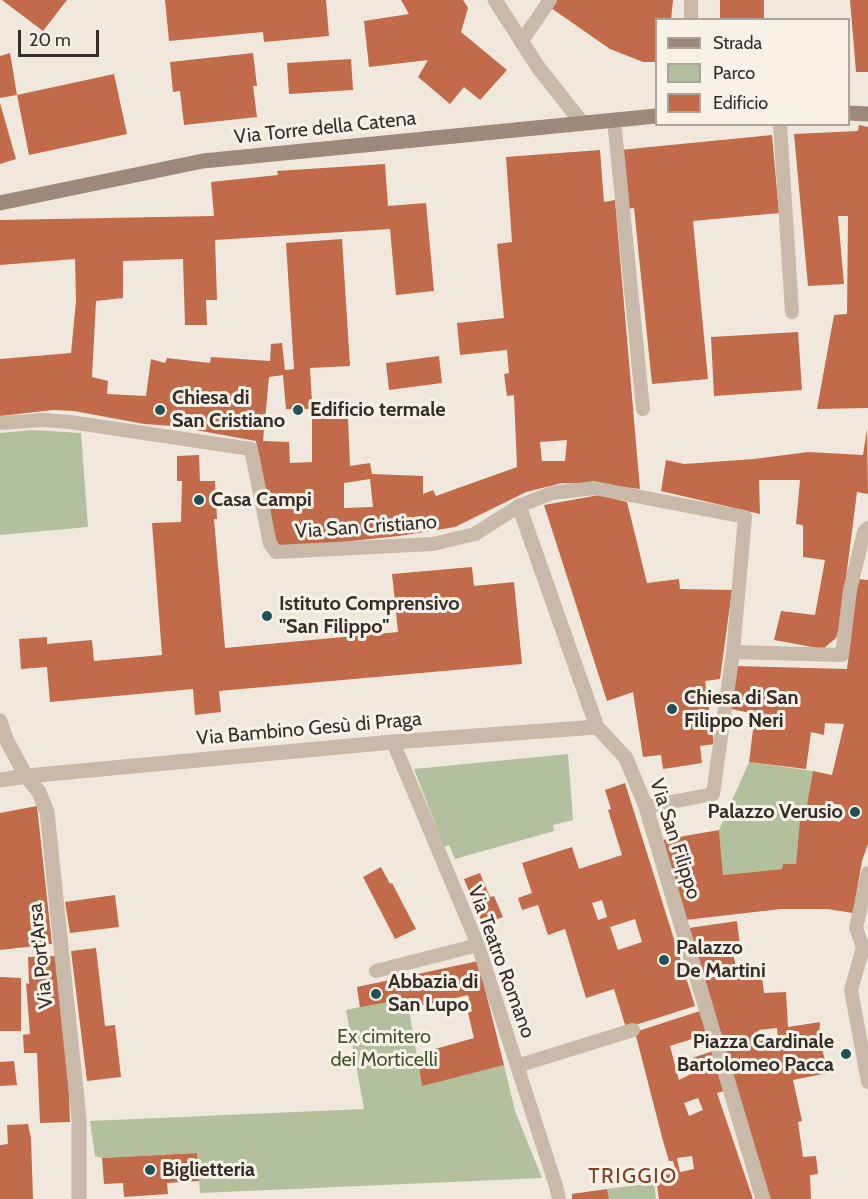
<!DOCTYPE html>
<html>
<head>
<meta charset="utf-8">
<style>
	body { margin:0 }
	#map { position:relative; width:868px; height:1199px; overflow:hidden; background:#f1e8dd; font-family:Cabin,sans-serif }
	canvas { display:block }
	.legend { position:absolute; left:655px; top:18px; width:195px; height:108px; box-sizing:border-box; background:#f9f2e9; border:2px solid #aba39c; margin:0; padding:8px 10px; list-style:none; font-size:18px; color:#362d29 }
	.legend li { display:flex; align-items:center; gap:12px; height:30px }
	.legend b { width:30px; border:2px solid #aba39c }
	.scale { position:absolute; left:18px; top:30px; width:81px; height:27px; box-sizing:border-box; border:3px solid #362d29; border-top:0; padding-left:8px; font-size:18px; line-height:21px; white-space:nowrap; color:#362d29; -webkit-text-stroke:4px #f9f2e9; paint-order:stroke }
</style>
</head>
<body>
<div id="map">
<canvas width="868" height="1199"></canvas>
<ul class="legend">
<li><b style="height:8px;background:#9d887a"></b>Strada</li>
<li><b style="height:16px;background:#b3c09d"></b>Parco</li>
<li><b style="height:16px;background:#c16b4b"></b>Edificio</li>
</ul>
<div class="scale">20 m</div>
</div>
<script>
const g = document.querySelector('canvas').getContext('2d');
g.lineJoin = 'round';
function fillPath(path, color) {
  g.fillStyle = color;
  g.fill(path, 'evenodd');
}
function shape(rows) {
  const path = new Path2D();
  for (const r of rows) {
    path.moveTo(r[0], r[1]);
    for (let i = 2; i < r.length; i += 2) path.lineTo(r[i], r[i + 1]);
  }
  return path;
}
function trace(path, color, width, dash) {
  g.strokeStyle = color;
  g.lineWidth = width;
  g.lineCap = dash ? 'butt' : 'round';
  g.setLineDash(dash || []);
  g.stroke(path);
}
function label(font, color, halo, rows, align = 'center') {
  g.font = font + ' Cabin,sans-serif';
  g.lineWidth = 6;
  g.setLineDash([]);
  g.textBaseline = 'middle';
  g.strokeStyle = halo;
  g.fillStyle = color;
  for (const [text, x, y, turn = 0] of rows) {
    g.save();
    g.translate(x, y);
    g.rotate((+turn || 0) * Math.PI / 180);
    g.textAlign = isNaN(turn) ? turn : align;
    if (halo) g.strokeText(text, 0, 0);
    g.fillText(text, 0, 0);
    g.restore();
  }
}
fillPath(shape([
	[32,430,81,433,88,527,0,535,0,433],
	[568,754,573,820,553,825,554,831,455,859,449,845,444,847,414,769],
	[749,762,813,771,804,821,800,820,796,864,783,864,782,869,723,875,719,830],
	[392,981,396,1001,407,999,422,1085,504,1065,515,1111,542,1178,200,1193,197,1153,102,1158,95,1156,90,1121,364,1109,346,1010,360,1007,357,987],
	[654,1183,656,1199,609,1199,607,1189]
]), '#b3c09d');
fillPath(shape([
	[2,0,67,0,43,31],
	[165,0,326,0,329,36,264,42,263,32,169,41],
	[401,0,463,0,468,8,461,32,507,70,480,100,464,87,450,104,418,77,428,60,369,67,364,21,409,14],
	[557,0,673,0,671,20,656,20,656,62,643,62,610,49,551,8],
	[720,0,764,0,764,20,720,20],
	[850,0,868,0,868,72,856,72],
	[10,53,17,95,0,98,0,56],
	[253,53,257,86,253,86,257,117,184,125,180,91,173,92,170,62],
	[351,59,353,90,289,94,287,63],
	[114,74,127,134,29,155,17,95],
	[0,103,16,159,0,164],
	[859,125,868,127,868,408,817,409,834,315,847,314,848,216,838,216,844,284,808,286,794,134,858,131],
	[772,135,779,213,693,221,708,379,652,384,634,208,626,209,620,150],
	[600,150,604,202,615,200,640,489,596,484,562,483,526,492,455,527,399,536,314,545,277,545,256,441,174,426,144,424,74,411,53,410,0,416,0,359,71,353,76,301,75,259,0,265,0,220,214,216,211,182,278,175,277,171,385,164,388,206,426,203,434,291,396,295,390,229,215,240,217,300,206,300,207,325,185,325,183,259,123,261,123,298,96,301,92,377,108,381,107,394,146,396,151,359,165,363,167,358,210,363,211,357,270,361,271,344,282,343,285,370,294,369,286,243,342,239,350,366,310,368,312,403,341,403,341,418,348,417,350,466,370,463,372,474,423,476,423,494,433,490,436,496,517,467,514,395,507,396,504,374,509,373,507,350,460,355,457,323,504,318,497,244,512,242,506,157],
	[283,375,286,409,312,409,312,462,290,463,289,442,263,441,269,377],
	[567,440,565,461,542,461,540,442],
	[370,479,373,507,344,508,344,483],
	[798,332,802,390,714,396,711,337],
	[439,356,442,383,389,390,386,363],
	[867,429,868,494,857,492,840,625,836,638,823,649,774,640,781,611,815,615,825,560,803,557,803,525,796,524,800,480,759,480,760,514,661,491,666,460,684,464,754,459,808,452,863,455],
	[199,455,200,481,215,481,217,519,214,519,225,648,398,632,392,574,472,567,474,586,514,582,522,664,219,691,221,712,195,715,193,689,50,702,47,667,21,669,19,639,47,637,47,644,92,640,94,661,162,655,152,523,181,522,182,481,177,481,177,456],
	[599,495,627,502,647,583,679,579,680,589,732,590,720,679,705,681,714,744,700,746,702,763,663,769,661,755,643,757,633,692,607,701,544,505],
	[858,579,868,580,868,844,862,861,853,913,827,909,781,909,685,920,662,840,719,830,723,875,782,869,783,864,796,864,800,819,804,821,813,771,832,775,844,724,825,723,824,735,811,732,806,769,749,762,755,714,731,709,735,666,847,669],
	[828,803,842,805,840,822,825,819],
	[625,783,695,1006,626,1028,614,989,586,998,565,929,548,935,538,905,522,910,518,898,532,893,522,863,572,847,579,869,622,855,608,810,611,809,605,790],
	[602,900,607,917,598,920,592,903],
	[635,919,642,942,618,950,610,927],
	[37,806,52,944,0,950,0,813],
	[381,867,390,884,392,883,416,929,395,939,363,877],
	[480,873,490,897,494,896,503,917,483,925,464,879],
	[115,895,119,927,70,933,65,902],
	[737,921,741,953,733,954,739,979,762,976,764,993,786,992,788,1027,820,1022,819,1036,828,1073,793,1080,802,1121,798,1122,803,1157,816,1156,818,1174,810,1175,811,1199,769,1199,689,928],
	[777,1028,778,1039,760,1041,759,1030],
	[96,948,105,1026,115,1025,121,1077,87,1081,71,951],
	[57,956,67,1042,70,1122,40,1123,37,1053,24,1053,23,1035,30,1034,26,983,29,984,28,957],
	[478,961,504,1065,422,1086,417,1054,474,1038,468,1013,472,1011,468,995,409,1009,407,999,360,1007,357,987],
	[0,977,21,978,21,1031,0,1031],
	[700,1011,708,1034,670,1046,679,1080,693,1073,689,1059,713,1051,724,1091,717,1093,753,1199,659,1199,656,1178,676,1172,673,1161,669,1161,663,1141,635,1032],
	[698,1098,703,1110,689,1116,684,1103],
	[692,1156,694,1169,680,1172,677,1158],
	[14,1061,17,1085,0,1086,0,1062],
	[28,1124,31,1138,33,1199,0,1199,0,1145,8,1144,7,1125],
	[197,1153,199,1181,167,1183,168,1194,124,1197,123,1183,104,1184,102,1158],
	[607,1189,609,1199,572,1199,572,1194]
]), '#c16b4b');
trace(shape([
	[691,20,691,0],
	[521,42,550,0],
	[614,120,643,409],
	[780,124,792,312],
	[0,423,43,420,70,422,251,449,270,544,276,552,433,544,475,534,519,506,552,493,594,488,745,517,733,652,713,794,646,807],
	[733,652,842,655,850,590,864,532,868,528],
	[393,742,478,945,556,1186,559,1199],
	[863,948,851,990,868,1082],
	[863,948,856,928,868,873],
	[376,971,478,945],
	[517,1066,633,1030]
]), '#c9b9a9', 14);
trace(shape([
	[495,0,538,67,582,123],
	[519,506,597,727,626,758,646,807,763,1199],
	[0,721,6,739,26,776,39,792,47,812,79,1119,79,1199],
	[0,780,26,776,393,742,597,727]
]), '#c9b9a9', 15);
trace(shape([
	[848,113,868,114],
	[0,203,203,161,656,116]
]), '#9d887a', 15);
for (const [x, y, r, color] of [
	[160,410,6,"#205156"],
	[298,410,6,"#205156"],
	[199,500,6,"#205156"],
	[267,616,6,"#205156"],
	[672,709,6,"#205156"],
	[855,812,6,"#205156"],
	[664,960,6,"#205156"],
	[376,994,6,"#205156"],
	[846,1054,6,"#205156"],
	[150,1170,6,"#205156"]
]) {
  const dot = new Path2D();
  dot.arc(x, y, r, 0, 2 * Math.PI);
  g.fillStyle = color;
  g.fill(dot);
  trace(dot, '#f9f2e9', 2);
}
label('20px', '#362d29', '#f9f2e9', [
	["Via Torre della Catena",325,128,-6],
	["Via San Cristiano",366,527,-4],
	["Via Bambino Gesù di Praga",309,729,-5],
	["Via San Filippo",675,839,72],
	["Via Port'Arsa",41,956,-96],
	["Via Teatro Romano",501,962,70]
]);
label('bold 20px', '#362d29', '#f9f2e9', [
	["Chiesa di",172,398],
	["San Cristiano",172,421],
	["Edificio termale",310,410],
	["Casa Campi",211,500],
	["Istituto Comprensivo",279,604],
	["\"San Filippo\"",279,627],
	["Chiesa di San",684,698],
	["Filippo Neri",684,721],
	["Palazzo Verusio",843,812,"right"],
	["Palazzo",676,948],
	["De Martini",676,971],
	["Abbazia di",388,982],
	["San Lupo",388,1005],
	["Piazza Cardinale",834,1042,"right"],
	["Bartolomeo Pacca",834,1065,"right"],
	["Biglietteria",162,1170]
], 'left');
label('20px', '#44542d', '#f9f2e9', [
	["Ex cimitero",384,1037],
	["dei Morticelli",384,1060]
]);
g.letterSpacing = '1.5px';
label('21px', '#823e25', '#f9f2e9', [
	["TRIGGIO",633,1177]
]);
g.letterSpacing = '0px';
</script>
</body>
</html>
